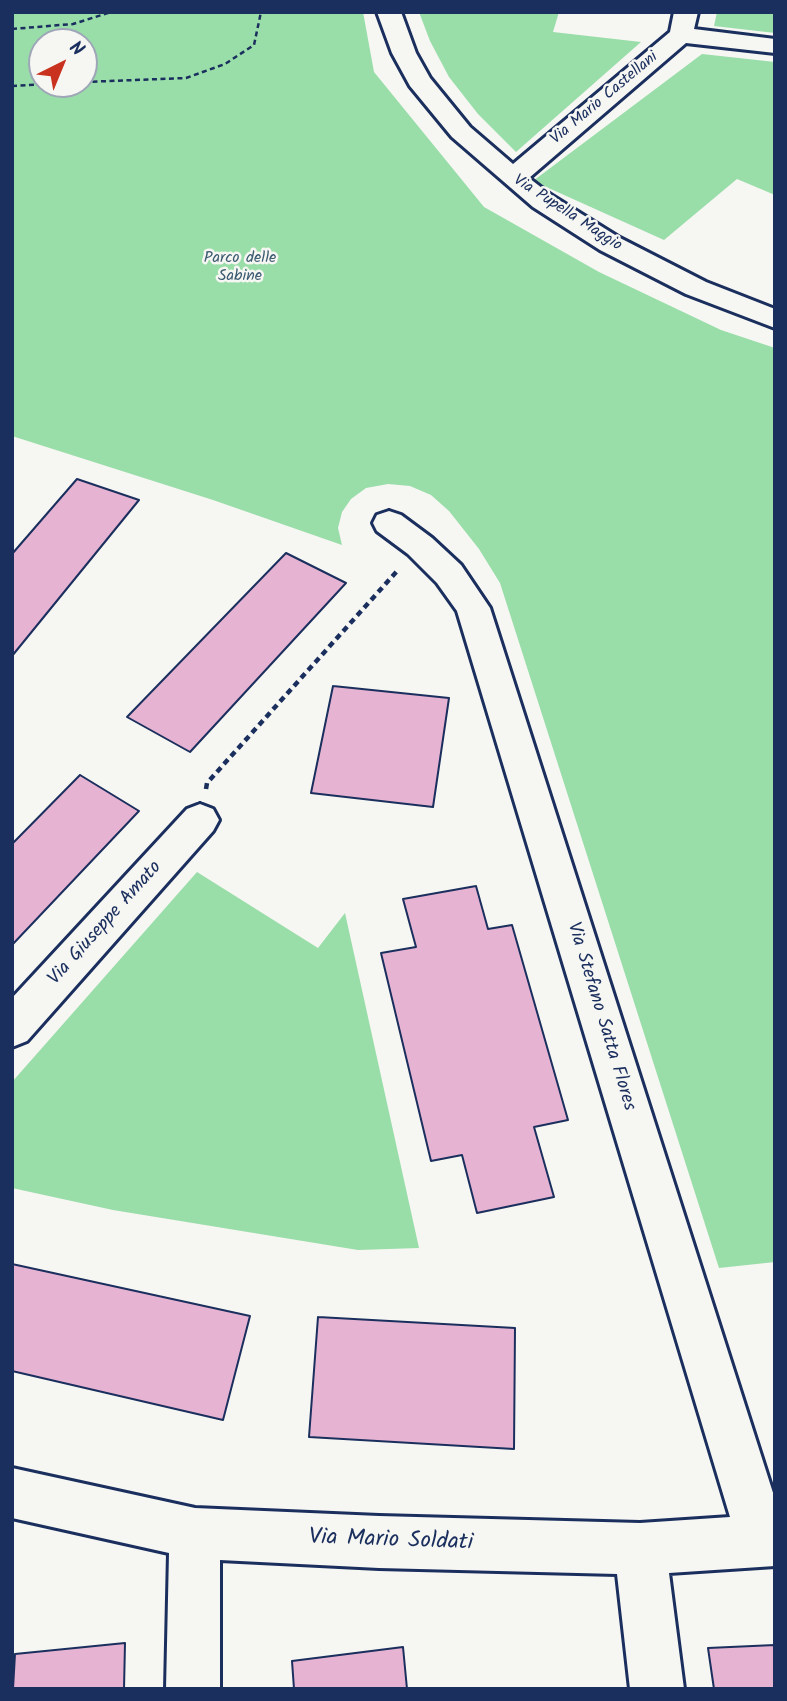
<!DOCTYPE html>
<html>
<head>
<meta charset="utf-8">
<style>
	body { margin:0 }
	#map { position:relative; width:787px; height:1701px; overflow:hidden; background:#f6f6f2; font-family:Kalam,sans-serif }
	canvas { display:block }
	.frame { position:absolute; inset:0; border:14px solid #1b2f5e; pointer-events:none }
	.north { position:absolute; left:28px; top:28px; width:70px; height:70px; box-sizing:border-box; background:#f6f6f2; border:2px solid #9ea6b7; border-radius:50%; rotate:43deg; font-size:19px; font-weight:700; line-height:28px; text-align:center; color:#1b2f5e }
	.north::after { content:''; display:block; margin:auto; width:24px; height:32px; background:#c8321e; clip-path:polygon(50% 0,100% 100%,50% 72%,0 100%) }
</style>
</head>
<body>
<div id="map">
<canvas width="787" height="1701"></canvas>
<div class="frame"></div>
<div class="north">N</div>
</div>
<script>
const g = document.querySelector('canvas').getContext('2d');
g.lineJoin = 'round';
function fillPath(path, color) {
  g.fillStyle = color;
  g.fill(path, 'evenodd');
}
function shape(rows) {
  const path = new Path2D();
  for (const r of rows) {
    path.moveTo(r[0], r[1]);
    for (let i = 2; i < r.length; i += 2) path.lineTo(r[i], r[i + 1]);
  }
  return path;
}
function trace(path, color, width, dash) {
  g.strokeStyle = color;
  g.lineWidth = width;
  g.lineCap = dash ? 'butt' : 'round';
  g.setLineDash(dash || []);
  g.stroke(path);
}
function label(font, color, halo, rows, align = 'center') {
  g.font = font + ' Kalam,sans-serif';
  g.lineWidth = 5;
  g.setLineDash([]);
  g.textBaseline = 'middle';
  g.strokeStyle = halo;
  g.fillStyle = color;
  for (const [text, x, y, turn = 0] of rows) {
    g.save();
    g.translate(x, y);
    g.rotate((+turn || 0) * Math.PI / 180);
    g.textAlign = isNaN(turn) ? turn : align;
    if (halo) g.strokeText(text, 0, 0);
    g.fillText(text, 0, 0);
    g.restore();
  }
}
fillPath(shape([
	[12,12,363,12,374,72,484,207,599,272,721,330,775,348,775,1262,719,1268,500,583,479,549,449,511,431,495,410,486,388,484,366,488,351,499,342,512,338,528,342,545,213,500,12,436],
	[84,42,84,84,42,84,42,42],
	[419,12,559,12,553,32,641,42,516,152,478,114,449,77,430,41],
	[717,12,775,12,775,33,714,26],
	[702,54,775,62,775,195,737,179,664,240,533,181],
	[197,872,318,948,345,913,419,1248,358,1250,113,1210,12,1188,12,1082]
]), '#99dda9');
const building = shape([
	[77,479,139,500,12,656,12,554,77,479],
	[286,553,346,583,190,752,127,717,286,553],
	[333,686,449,698,433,807,311,793,333,686],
	[80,775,139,811,12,945,12,844,80,775],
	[476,886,488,929,512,925,568,1120,534,1127,554,1197,477,1213,462,1155,431,1161,381,953,416,947,403,899,476,886],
	[12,1264,250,1316,223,1420,12,1371,12,1264],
	[318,1317,515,1328,514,1449,309,1437,318,1317],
	[125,1643,124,1689,13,1689,15,1654,125,1643],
	[775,1645,775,1689,714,1689,708,1648,775,1645],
	[403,1647,407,1689,294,1689,292,1661,403,1647]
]);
fillPath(building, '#e6b4d2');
trace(building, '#1b2f5e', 2);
const minor = shape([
	[377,12,401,12,416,53,430,78,470,127,513,164,670,32,674,12,698,12,694,29,775,39,775,53,686,43,529,178,551,195,620,238,706,282,775,309,775,328,686,294,600,250,533,207,452,137,410,86,392,53,377,12],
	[389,511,401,515,432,538,461,565,490,608,775,1499,775,1566,669,1573,684,1689,630,1689,617,1574,379,1568,220,1560,220,1689,166,1689,169,1553,12,1518,12,1468,195,1508,379,1516,640,1523,730,1517,457,611,437,583,408,554,377,531,373,523,377,515,389,511],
	[200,804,213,809,219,820,213,831,27,1041,12,1047,12,998,187,809,200,804]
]);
trace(minor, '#1b2f5e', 6);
trace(shape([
	[12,29,73,24,111,12],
	[84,82,186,78,225,64,254,45,261,12],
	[12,86,44,84]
]), '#1b2f5e', 2.5, [5, 3.5]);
trace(shape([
	[206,789,207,783,398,570]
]), '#1b2f5e', 4.5, [6, 4.5]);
fillPath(minor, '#f6f6f2');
label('16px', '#1b2f5e', '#f6f6f2', [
	["Via Mario Castellani",605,99,-40],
	["Via Pupella Maggio",567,214,33]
]);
label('16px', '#3a5a71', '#f6f6f2', [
	["Parco delle",240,259],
	["Sabine",240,277]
]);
label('19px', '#1b2f5e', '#f6f6f2', [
	["Via Giuseppe Amato",106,924,-48],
	["Via Stefano Satta Flores",600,1017,73]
]);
label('23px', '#1b2f5e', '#f6f6f2', [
	["Via Mario Soldati",391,1542,2]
]);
</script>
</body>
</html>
